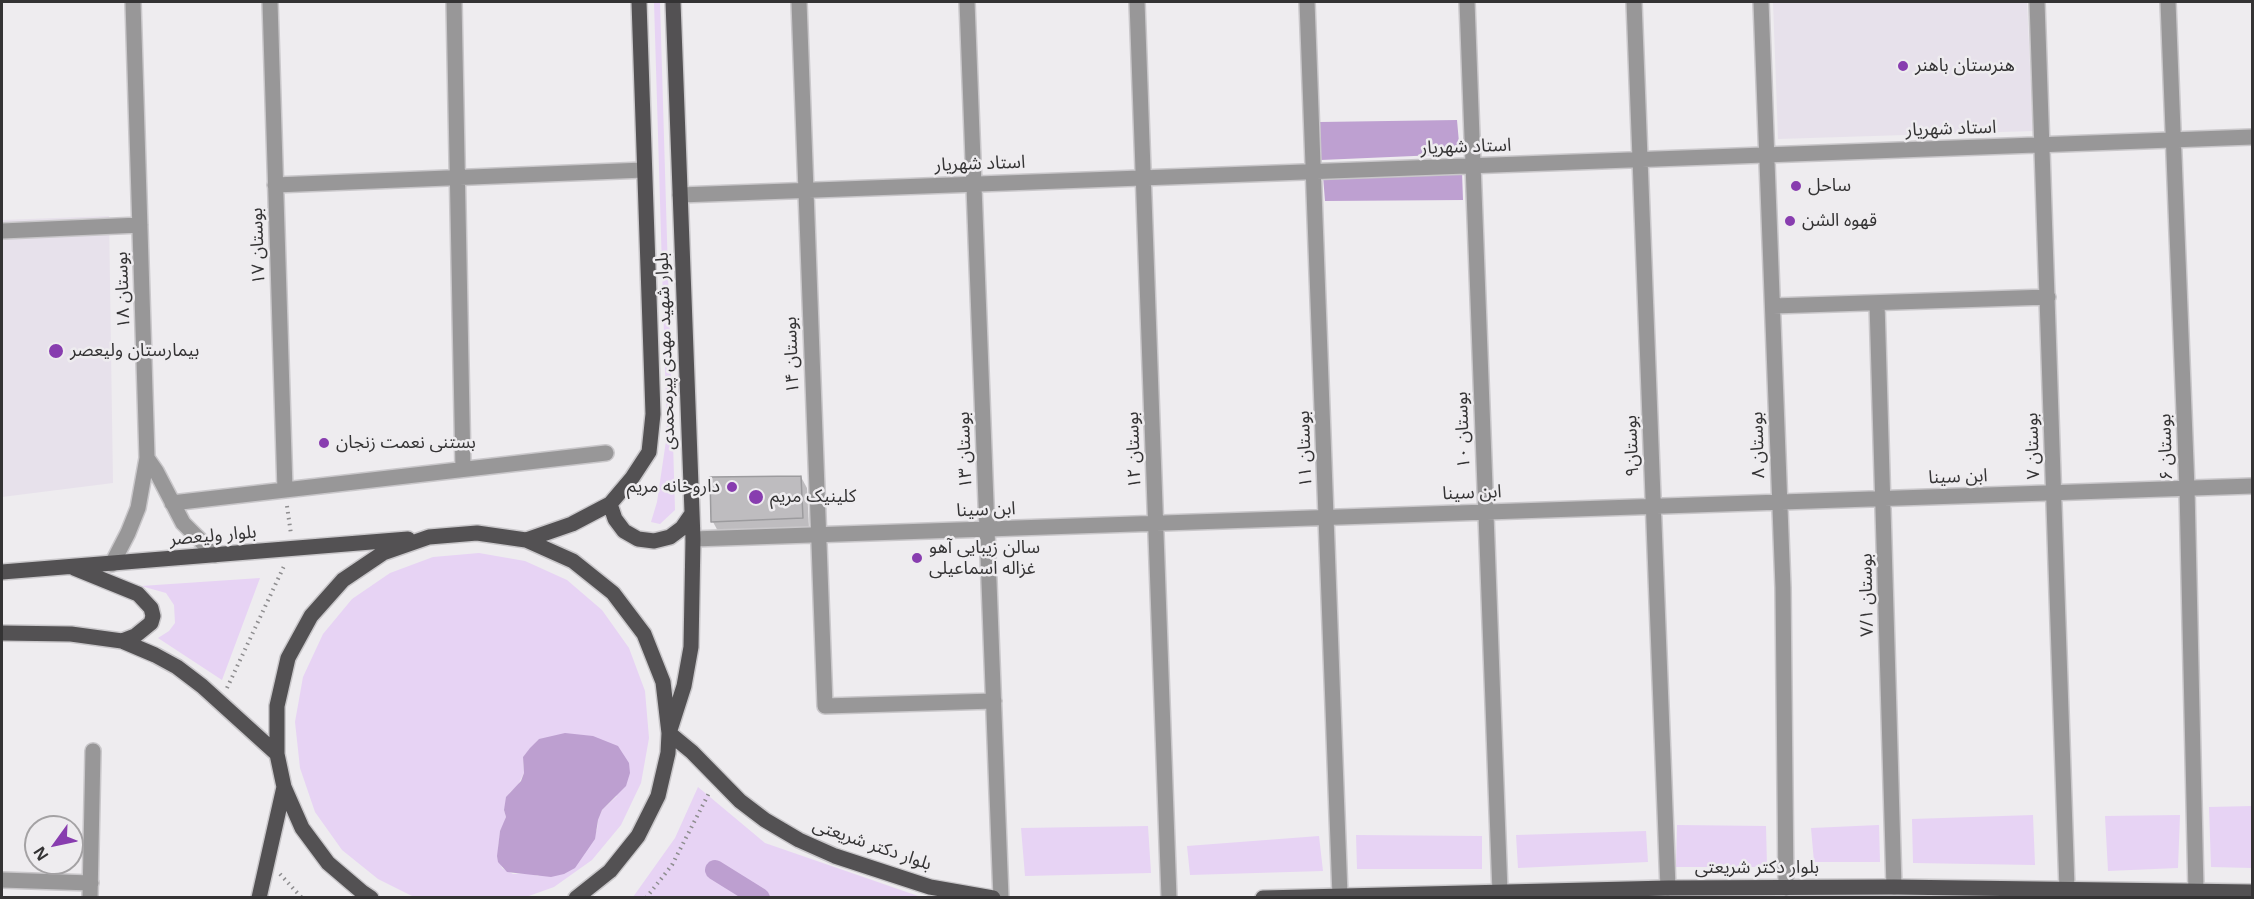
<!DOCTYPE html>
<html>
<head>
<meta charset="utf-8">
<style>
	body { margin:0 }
	#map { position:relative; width:2254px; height:899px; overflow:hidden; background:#eeecef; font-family:"Noto Sans",sans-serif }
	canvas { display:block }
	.frame { position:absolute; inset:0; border:3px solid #343334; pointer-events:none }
	.north { position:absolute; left:24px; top:815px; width:60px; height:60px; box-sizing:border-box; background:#eeecef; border:2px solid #a4a2a4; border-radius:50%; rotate:237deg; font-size:16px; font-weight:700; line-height:24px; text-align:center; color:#343334 }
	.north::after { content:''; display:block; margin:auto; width:21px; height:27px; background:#883daf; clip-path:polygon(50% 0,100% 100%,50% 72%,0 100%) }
</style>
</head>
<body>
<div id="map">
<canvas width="2254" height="899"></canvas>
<div class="frame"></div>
<div class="north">N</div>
</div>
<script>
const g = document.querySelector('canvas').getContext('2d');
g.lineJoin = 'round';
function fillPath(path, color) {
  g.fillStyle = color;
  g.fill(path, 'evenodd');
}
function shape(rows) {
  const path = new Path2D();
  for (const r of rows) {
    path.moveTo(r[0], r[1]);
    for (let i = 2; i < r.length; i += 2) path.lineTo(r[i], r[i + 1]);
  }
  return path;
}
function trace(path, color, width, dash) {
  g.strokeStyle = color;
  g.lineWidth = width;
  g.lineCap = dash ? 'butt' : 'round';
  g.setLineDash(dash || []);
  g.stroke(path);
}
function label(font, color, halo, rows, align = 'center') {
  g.font = font + ' "Noto Sans","Noto Sans Arabic",sans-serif';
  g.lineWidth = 5;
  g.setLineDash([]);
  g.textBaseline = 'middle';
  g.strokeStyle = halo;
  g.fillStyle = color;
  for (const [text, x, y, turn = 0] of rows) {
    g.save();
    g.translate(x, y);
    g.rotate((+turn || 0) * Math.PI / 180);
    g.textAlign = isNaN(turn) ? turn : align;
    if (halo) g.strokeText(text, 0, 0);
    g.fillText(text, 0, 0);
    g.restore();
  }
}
fillPath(shape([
	[1773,2,2027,2,2033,131,1778,139],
	[109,216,113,483,2,497,2,220]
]), '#e7e1eb');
fillPath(shape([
	[654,2,660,2,675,510,660,524,651,522,657,502,667,434],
	[479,553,525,561,567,580,602,610,629,648,645,691,649,738,641,783,621,825,592,860,554,887,526,897,416,898,378,879,342,850,315,812,300,768,295,722,303,677,323,634,352,599,390,573,433,557],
	[539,739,617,796,602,810,598,820,597,830,538,876,529,873,513,874,502,868,498,849,500,831,504,825,506,817,504,810,510,792,517,787,524,773,523,757],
	[260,578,222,680,158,638,169,631,175,623,174,605,166,593,141,586],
	[698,787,765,843,921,897,633,897,675,838],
	[2252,806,2252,868,2211,867,2209,807],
	[2033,815,2035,865,1913,863,1912,819],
	[2180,815,2178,868,2108,871,2105,816],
	[1677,825,1766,826,1767,867,1676,867],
	[1879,825,1880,862,1814,862,1811,828],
	[1148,826,1151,873,1025,876,1021,828],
	[1646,831,1648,862,1518,868,1516,835],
	[1356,835,1482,836,1482,869,1357,869],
	[1319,836,1323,871,1190,875,1187,846]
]), '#e7d3f4');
fillPath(shape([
	[1457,120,1460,154,1321,160,1320,122],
	[1462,172,1463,200,1325,201,1323,176]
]), '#bea0d1');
fillPath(shape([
	[565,733,593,736,618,746,629,763,630,773,626,786,602,810,598,820,595,839,575,868,564,874,551,877,507,872,498,862,497,856,500,831,506,817,504,810,506,797,521,781,524,773,523,757,530,748,539,739]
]), '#bd9fd0');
fillPath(shape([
	[801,477,807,488,809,528,719,533,713,522]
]), '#0003');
trace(shape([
	[715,870,760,898]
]), '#bd9fd0', 20);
const building = shape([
	[801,476,803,518,711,522,710,477,801,476]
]);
fillPath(building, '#bebcbf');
trace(building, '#9c9b9e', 1.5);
const minor = shape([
	[270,2,285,490],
	[454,2,463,469],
	[799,2,825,706,994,701],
	[967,2,1001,898],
	[1137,2,1169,898],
	[1307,2,1340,896],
	[1467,2,1500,892],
	[1634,2,1668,888],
	[1761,2,1783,588,1786,888],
	[2037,2,2067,889],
	[2168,2,2187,489,2196,891],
	[275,185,644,170],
	[680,195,2252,137],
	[2,231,140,225],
	[1877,303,1894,887],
	[1773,306,2048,297],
	[147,458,156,471,183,523,215,555],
	[172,503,606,453],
	[693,539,2252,486],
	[112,564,128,533,138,508,147,458,133,2],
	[2,880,91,883],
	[90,898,93,751]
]);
const major = shape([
	[673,2,693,539,691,647,684,686,669,733,692,752,740,801,765,820,799,840,835,856,930,887,993,898],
	[610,504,615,519,624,531,638,539,654,541,670,537,682,528,691,515],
	[526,540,572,524,610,504,632,478,649,452,653,414,639,2],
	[74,568,138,594,151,608,153,616,151,623,135,636,122,641],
	[2,572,408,539],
	[2,633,71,634,122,641,155,655,177,667,202,686,277,754],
	[259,898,284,787],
	[371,898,362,892,328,863,302,828,284,787,277,754,277,706,288,658,311,616,343,580,383,553,429,537,477,533,526,540,573,561,613,593,644,634,663,682,669,733,668,753,658,796,638,836,610,871,576,898],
	[1263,898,1668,888,1894,887,2252,892]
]);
trace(minor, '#c9c7ca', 18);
trace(major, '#c9c7ca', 18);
trace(shape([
	[287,506,291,534],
	[227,688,285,564],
	[280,874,302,898],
	[646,898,672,865,709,793]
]), '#8e8d8f', 4, [1.5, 4.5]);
trace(minor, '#989798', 15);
trace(major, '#535153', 15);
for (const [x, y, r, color] of [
	[1903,66,6,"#883daf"],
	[1796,186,6,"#883daf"],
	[1790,221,6,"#883daf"],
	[56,351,8,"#883daf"],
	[324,443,6,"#883daf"],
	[732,487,6,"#883daf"],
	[756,497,8,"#883daf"],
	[917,558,6,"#883daf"]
]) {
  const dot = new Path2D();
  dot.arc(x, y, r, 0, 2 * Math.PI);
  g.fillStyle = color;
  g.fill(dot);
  trace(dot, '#eeecef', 2);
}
label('18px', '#343334', '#eeecef', [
	["هنرستان باهنر",1915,66],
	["ساحل",1808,186],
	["قهوه الشن",1802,221],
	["بیمارستان ولیعصر",70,351],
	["بستنی نعمت زنجان",336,443],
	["داروخانه مریم",720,487,"right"],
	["کلینیک مریم",770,497],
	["سالن زیبایی آهو",929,548],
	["غزاله اسماعیلی",929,569]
], 'left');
label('18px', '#343334', '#eeecef', [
	["استاد شهریار",1951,129,-2],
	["استاد شهریار",1466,147,-2],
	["استاد شهریار",980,164,-2],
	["بوستان ۱۷",258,246,-92],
	["بوستان ۱۸",123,290,-92],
	["بلوار شهید مهدی پیرمحمدی",666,351,-92],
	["بوستان ۱۴",792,355,-92],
	["بوستان ۱۰",1463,430,-92],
	["بوستان ۸",1758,445,-92],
	["بوستان۹",1632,446,-92],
	["بوستان ۷",2033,446,-92],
	["بوستان ۶",2166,447,-92],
	["بوستان ۱۱",1305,449,-92],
	["بوستان ۱۳",965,450,-92],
	["بوستان ۱۲",1134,450,-92],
	["ابن سینا",1958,477,-2],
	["ابن سینا",1472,493,-2],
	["ابن سینا",986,510,-2],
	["بلوار ولیعصر",213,536,-5],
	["بوستان ۷/۱",1867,595,-91],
	["بلوار دکتر شریعتی",872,845,19],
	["بلوار دکتر شریعتی",1757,868]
]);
</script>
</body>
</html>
